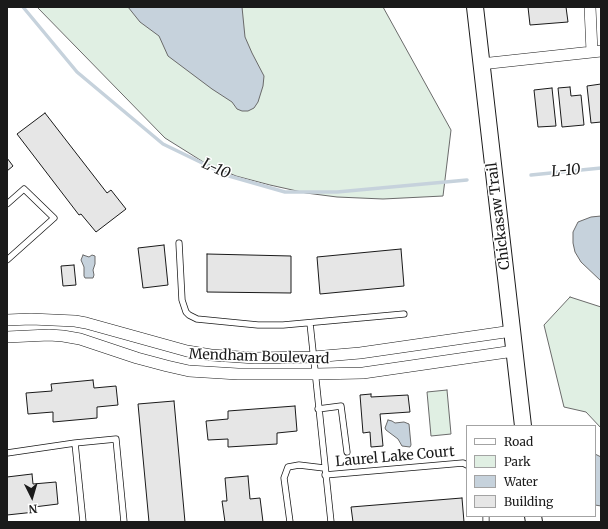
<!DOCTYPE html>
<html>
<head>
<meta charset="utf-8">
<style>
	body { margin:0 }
	#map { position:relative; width:608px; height:529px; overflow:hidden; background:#fff; font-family:Merriweather,serif }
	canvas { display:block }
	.frame { position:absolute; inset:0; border:8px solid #1a1a1a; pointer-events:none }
	.legend { position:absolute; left:466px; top:425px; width:130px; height:92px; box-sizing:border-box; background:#fff; border:1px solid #a3a3a3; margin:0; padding:5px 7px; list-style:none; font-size:12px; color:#1a1a1a }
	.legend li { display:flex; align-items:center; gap:8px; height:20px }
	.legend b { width:20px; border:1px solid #a3a3a3 }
	.north { position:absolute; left:12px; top:477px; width:40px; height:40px; -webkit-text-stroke:3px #fff; paint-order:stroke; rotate:175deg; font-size:11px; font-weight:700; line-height:16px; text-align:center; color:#1a1a1a }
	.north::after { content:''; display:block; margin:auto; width:14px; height:18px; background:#1a1a1a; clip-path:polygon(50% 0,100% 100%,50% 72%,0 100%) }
</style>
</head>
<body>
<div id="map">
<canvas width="608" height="529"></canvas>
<div class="frame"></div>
<ul class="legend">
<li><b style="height:5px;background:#fff"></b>Road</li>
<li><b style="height:11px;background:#e0efe3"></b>Park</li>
<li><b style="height:11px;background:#c6d2dc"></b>Water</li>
<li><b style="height:11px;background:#e6e6e6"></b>Building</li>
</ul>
<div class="north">N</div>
</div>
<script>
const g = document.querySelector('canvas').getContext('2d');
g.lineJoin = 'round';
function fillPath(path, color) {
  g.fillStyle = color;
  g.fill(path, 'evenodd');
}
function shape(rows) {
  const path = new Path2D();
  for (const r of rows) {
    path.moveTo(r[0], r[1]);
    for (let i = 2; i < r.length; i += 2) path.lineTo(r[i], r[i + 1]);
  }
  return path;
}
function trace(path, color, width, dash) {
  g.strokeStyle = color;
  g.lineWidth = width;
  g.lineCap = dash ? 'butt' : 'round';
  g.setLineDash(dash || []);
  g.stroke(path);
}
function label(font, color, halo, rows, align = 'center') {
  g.font = font + ' Merriweather,serif';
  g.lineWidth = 3;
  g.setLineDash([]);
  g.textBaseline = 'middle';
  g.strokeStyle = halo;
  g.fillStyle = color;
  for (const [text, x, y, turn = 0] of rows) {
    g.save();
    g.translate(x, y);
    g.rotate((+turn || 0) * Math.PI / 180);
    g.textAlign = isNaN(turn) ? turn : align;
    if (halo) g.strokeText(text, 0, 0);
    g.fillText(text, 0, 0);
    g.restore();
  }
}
const green = shape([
	[37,7,383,7,451,130,443,196,383,199,337,197,306,193,270,185,236,176,205,163,165,138,37,7],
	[570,297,601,307,601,428,586,412,564,407,544,325,570,297],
	[447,390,451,434,431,436,427,392,447,390]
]);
fillPath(green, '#e0efe3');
trace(green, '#6a6a6a', 1);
const water = shape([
	[128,7,242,7,245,37,252,53,264,76,263,86,258,102,254,108,248,111,242,111,237,109,232,102,212,89,168,56,159,36,140,22,128,7],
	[601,216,601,281,581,262,575,252,573,243,573,232,578,222,591,217,601,216],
	[83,255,89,257,92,255,95,256,95,264,93,270,94,275,93,278,85,278,84,276,84,267,81,260,83,255],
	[388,420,392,421,395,423,404,422,409,424,411,445,410,447,402,446,398,439,386,430,385,428,388,420],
	[595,454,601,457,601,506,595,505,595,454]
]);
fillPath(water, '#c6d2dc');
trace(water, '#6a6a6a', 1);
trace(shape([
	[23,7,77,72,163,144,229,176,285,192,337,192,467,180],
	[531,175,601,168]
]), '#c6d2dc', 3.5);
const building = shape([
	[528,7,566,7,568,22,530,25,528,7],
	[601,84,601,122,591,123,587,86,601,84],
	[570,87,571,96,581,95,584,125,562,127,558,88,570,87],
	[552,88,556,126,538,127,534,90,552,88],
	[45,113,107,193,111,190,126,209,96,232,81,214,79,215,17,134,45,113],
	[7,158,13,166,7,171,7,158],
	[164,245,168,285,143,288,138,248,164,245],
	[401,249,404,286,320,294,317,257,401,249],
	[207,254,291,256,291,293,207,292,207,254],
	[74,265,76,285,63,286,61,266,74,265],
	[93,380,94,388,116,386,118,405,97,407,97,418,53,422,53,412,28,414,26,393,52,391,51,384,93,380],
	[371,394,371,397,408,395,410,412,380,414,383,446,371,447,370,432,363,433,360,395,371,394],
	[174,401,185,522,149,522,138,404,174,401],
	[295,406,297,431,277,433,277,444,228,447,228,439,208,440,206,421,228,419,228,411,295,406],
	[32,474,33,484,56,482,58,504,34,507,35,512,7,515,7,477,32,474],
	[248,476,250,499,260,498,263,522,225,522,222,501,227,501,225,478,248,476],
	[462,498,464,522,353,522,351,507,462,498]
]);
fillPath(building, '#e6e6e6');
trace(building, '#1a1a1a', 1);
const lane = shape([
	[7,204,24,189,54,218,7,260],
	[179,243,182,300,186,312,189,315,197,319,258,325,283,325,404,314],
	[310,323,331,522],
	[318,409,341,406,347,452],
	[75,443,83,522],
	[7,453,75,443,116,439,124,522],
	[325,475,463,463,467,465],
	[486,516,486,522],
	[290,522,284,478,288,467,299,465,324,468]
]);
const street = shape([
	[590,7,592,52],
	[481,64,601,51],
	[7,320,31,319,75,321,86,323,187,351,211,355,255,358,313,357,360,353,512,331],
	[7,337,49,335,63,336,80,339,137,358,167,366,189,371,238,374,315,374,363,373,514,351]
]);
const secondary = shape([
	[475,7,523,426],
	[533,516,534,522]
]);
trace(lane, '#1a1a1a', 7);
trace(street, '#1a1a1a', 12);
trace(secondary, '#1a1a1a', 18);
trace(lane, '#fff', 5.5);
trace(street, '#fff', 11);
trace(secondary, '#fff', 16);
label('14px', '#1a1a1a', '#fff', [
	["Chickasaw Trail",499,216,-97],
	["Mendham Boulevard",259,357,2],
	["Laurel Lake Court",395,457,-5]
]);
label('italic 15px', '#1a1a1a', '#fff', [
	["L-10",216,169,24],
	["L-10",566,171,-5]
]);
</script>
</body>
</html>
